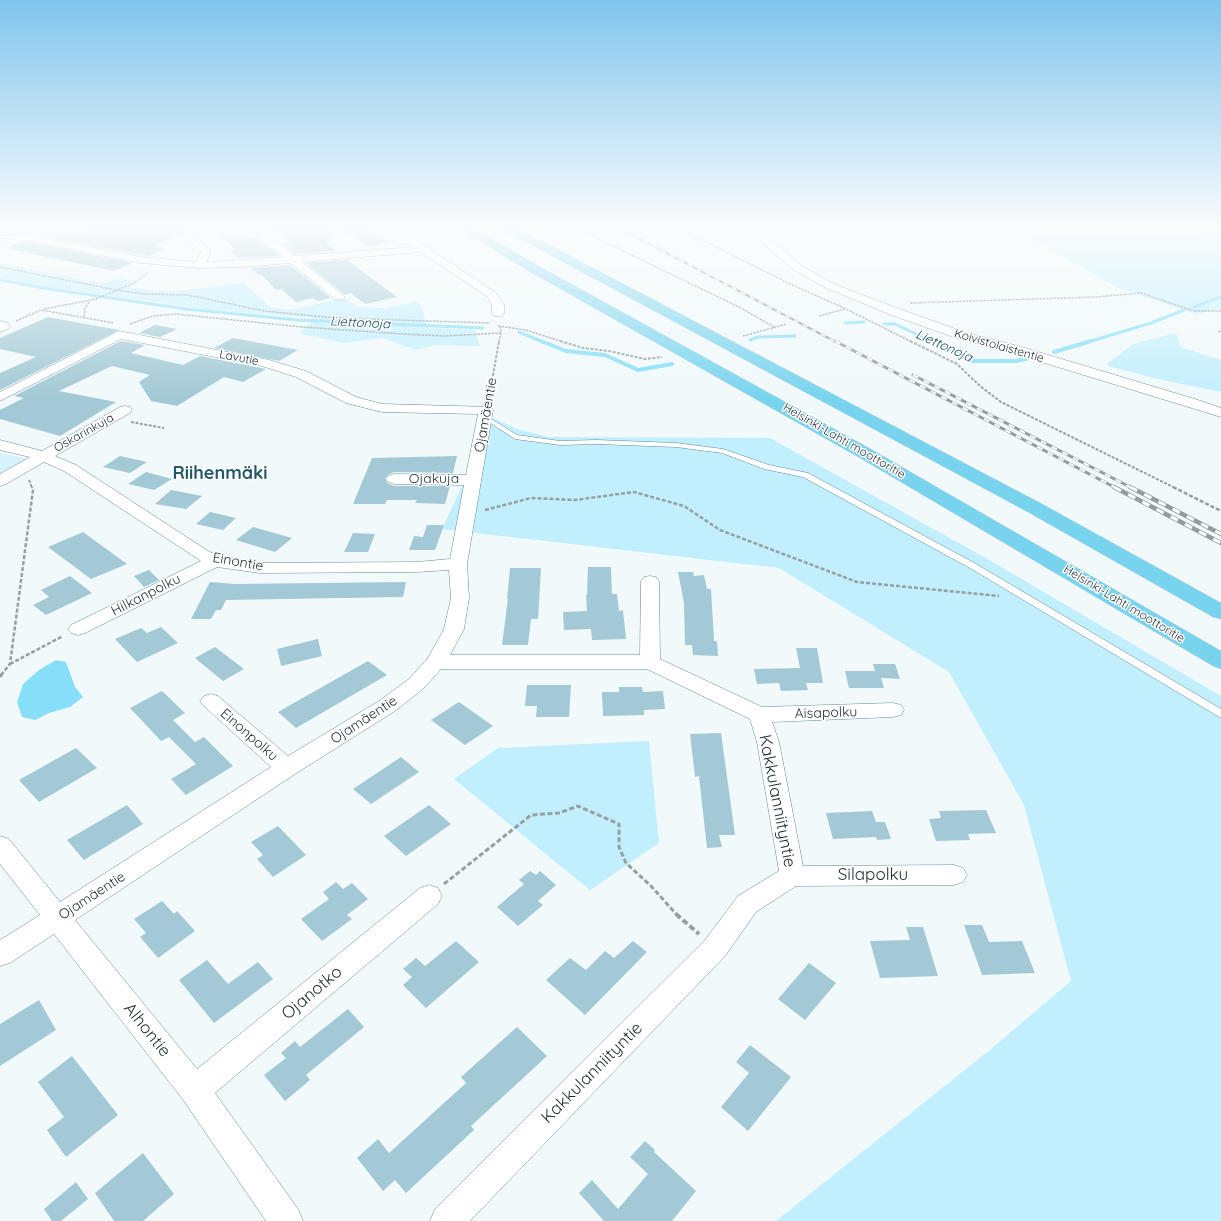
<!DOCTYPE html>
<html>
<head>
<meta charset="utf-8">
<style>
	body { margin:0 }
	canvas { display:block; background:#f1f9fb }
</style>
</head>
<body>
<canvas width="1221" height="1221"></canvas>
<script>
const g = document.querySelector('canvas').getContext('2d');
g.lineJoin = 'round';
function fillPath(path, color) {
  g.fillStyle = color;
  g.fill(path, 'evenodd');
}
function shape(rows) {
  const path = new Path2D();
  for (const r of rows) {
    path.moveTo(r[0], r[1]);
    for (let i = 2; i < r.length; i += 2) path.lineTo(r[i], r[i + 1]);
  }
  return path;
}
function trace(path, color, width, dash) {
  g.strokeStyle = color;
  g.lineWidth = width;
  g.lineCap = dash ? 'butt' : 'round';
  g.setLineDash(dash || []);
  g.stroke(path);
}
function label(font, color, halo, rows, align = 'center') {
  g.font = font + ' Quicksand,sans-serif';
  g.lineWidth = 3;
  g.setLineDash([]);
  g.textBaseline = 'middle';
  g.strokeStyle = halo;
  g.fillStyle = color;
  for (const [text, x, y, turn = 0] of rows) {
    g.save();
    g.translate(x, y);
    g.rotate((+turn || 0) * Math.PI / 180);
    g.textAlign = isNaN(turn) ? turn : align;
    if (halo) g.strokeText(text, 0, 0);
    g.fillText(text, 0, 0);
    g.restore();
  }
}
fillPath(shape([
	[0,453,28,459,0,474]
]), '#d6f3fc');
fillPath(shape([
	[1012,227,1221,227,1221,309,1195,314,1116,287],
	[0,263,101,283,118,278,133,281,125,286,146,290,173,292,243,283,271,308,288,310,345,298,358,307,384,308,415,302,421,305,426,324,430,328,475,330,480,346,435,345,416,350,383,338,343,343,299,333,315,318,212,310,28,284,0,278],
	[1176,333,1180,347,1221,360,1221,392,1162,380,1108,366,1108,363,1133,344],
	[494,418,516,429,549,437,770,438,991,561,1221,696,1221,1221,776,1221,991,1049,1071,981,1024,805,949,672,779,568,442,529],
	[649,741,659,843,590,890,454,779,498,748]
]), '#c2effd');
fillPath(shape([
	[56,660,66,662,75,687,83,697,70,707,49,713,35,720,22,717,17,702,23,684,39,670]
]), '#86def8');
trace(shape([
	[0,280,43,288,186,309,298,320,483,328],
	[1194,307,1221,297],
	[845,323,864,322],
	[884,324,895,324,933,342],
	[519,332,543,342],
	[750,340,758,337,795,336],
	[1088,342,1151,323,1184,310]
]), '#86def8', 3);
trace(shape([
	[541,341,566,351,605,355,638,370,672,364],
	[930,341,973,361,1016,361,1029,358],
	[1054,352,1091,341]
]), '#86def8', 4);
fillPath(shape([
	[84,227,196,227,196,228,151,246,166,249,149,256,40,236,58,229,83,234],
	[267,227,337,227,326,243,337,251,295,254,280,242,293,244],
	[340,227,367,227,389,242,369,247],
	[218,232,257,238,279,256,239,258,230,251,235,250],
	[22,242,28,242,133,263,114,271,5,248],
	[347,260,397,297,365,304,351,293,345,295,306,263],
	[290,265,331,298,318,301,313,298,296,302,281,289,276,290,261,274,259,275,250,268],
	[48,317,119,330,0,390,0,373,36,357,0,349,0,338],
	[155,325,177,329,160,337,139,333],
	[233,338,298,350,279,361,214,348],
	[121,341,145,345,131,353,183,365,200,356,266,369,243,382,224,377,177,406,151,401,139,382,150,375,112,366,59,391,116,402,60,436,0,419,0,410,24,398,14,396],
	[120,456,147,462,130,473,103,467],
	[457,456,453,473,394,472,388,475,385,478,387,483,394,486,450,486,445,504,415,503,417,500,387,500,385,504,353,504,372,458],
	[146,472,172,479,154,490,128,484],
	[171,490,202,496,186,509,155,504],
	[210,512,236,518,223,530,196,524],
	[427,525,444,525,435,550,409,550,414,536,423,537],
	[253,527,292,538,275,552,236,540],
	[83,532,127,564,91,579,48,547],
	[353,533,375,534,368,552,344,552],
	[588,567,611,567,612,594,617,594,619,611,623,610,626,639,592,640,591,629,564,630,563,612,587,611,586,595,587,595],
	[510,568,541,568,538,619,531,619,528,645,502,645,508,599,507,599],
	[149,570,159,580,144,587,134,576],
	[678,572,693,572,694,576,704,575,707,589,711,589,714,641,717,641,718,656,693,655,692,645,685,645,684,603],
	[70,576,92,593,46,615,33,605,49,597,41,590],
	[210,582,234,584,406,582,403,597,226,600,221,610,216,610,211,619,191,619],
	[161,627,178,643,137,662,115,639,141,628,147,633],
	[318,639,322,656,281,666,277,649],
	[215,647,244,669,223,681,195,658],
	[796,648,817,648,823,683,806,683,808,690,781,691,779,683,757,684,754,669,800,668],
	[368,661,387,675,296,728,278,712],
	[873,664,895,664,900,679,881,678,884,688,849,688,845,671,875,671],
	[527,685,571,685,569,717,536,717,537,706,525,706],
	[619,687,642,687,643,692,663,691,665,709,644,710,644,715,603,716,602,692,619,692],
	[162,691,185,713,173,720,195,742,204,737,233,766,186,795,171,779,196,764,169,737,161,741,130,708],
	[459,702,493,726,465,745,431,720],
	[721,733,735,835,719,835,722,847,707,848,699,776,695,777,690,734],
	[76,748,97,768,39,802,19,780],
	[401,757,419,772,371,804,353,789],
	[127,805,143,824,84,860,67,840],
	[429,805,451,824,406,856,384,836],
	[986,810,996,833,968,834,970,840,936,841,929,819,941,818,939,811],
	[872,811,876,822,885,822,891,839,877,840,876,837,833,839,826,813],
	[278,826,306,855,273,877,257,859,263,855,251,842],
	[530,871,536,875,540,871,556,885,538,901,543,905,518,926,497,907,524,884,519,880],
	[336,882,343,889,352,883,368,899,347,915,352,919,322,941,301,919,329,899,323,892],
	[162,901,174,914,177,911,195,931,158,958,140,937,146,933,134,919],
	[964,925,982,925,989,942,1022,941,1035,973,982,975],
	[906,927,923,927,938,976,880,978,870,941,910,940],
	[456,941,479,962,426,1008,403,985,412,977,403,969,416,958,425,966],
	[633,941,647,952,585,1015,546,980,570,958,586,970,605,951,614,958],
	[207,960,228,984,258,962,273,979,214,1023,179,980],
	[809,963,836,983,805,1020,778,999],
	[39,1000,56,1030,0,1066,0,1024],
	[348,1009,364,1027,306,1075,310,1080,285,1101,264,1075,286,1058,281,1053,295,1041,300,1047],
	[517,1027,547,1056,471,1126,474,1130,406,1193,395,1180,383,1191,357,1158,378,1139,389,1153,466,1083,461,1077],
	[750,1045,791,1077,748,1131,721,1107,749,1073,736,1062],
	[72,1056,118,1115,66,1157,47,1130,64,1117,38,1082],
	[645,1141,655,1150,654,1152,696,1191,672,1221,604,1221,579,1193,592,1180,618,1209,648,1174,630,1157],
	[143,1153,174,1194,143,1221,114,1221,95,1193],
	[76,1182,88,1199,61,1221,52,1221,44,1209]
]), '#a2c9d5');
const lane = shape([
	[485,415,517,435,560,441,597,440,676,443,723,449,769,465,808,473,976,564,1221,709,1221,718,970,568,803,477,764,469,722,453,676,447,597,444,560,445,515,439,483,418,483,416,485,415]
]);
const street = shape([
	[385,227,397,227,496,293,504,305,504,313,502,316,494,316,492,313,492,305,488,297,421,252,302,262,343,295,345,297,343,299,339,300,335,299,290,263,243,267,199,268,141,263,28,241,0,238,0,232,28,235,141,257,196,262,201,252,190,241,195,238,199,239,211,251,207,262,283,257,258,237,257,235,262,232,266,233,295,256,413,247,385,227],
	[744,227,755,227,802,266,834,284,902,310,967,333,1022,347,1198,400,1221,408,1221,417,1012,353,959,339,894,316,826,288,794,270,744,227],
	[0,321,8,323,10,326,8,329,0,332,0,321],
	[119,331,269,360,306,371,356,397,382,404,491,407,493,410,467,564,469,598,464,629,450,655,640,655,641,581,644,577,650,576,656,577,659,581,660,659,762,707,893,703,901,705,904,710,901,715,893,717,772,722,779,742,803,866,954,865,963,868,967,875,963,882,954,885,796,886,756,912,725,956,470,1221,430,1221,435,1209,705,940,738,896,779,871,757,742,750,719,647,669,441,669,423,689,395,711,295,774,75,920,197,1069,420,888,429,885,438,888,442,896,438,904,215,1093,298,1209,303,1221,266,1221,184,1101,54,934,10,963,0,966,0,940,40,915,0,864,0,836,9,839,60,902,271,767,204,706,200,701,204,696,211,694,218,696,288,756,379,701,409,679,428,658,444,629,451,598,449,570,417,572,260,573,217,567,85,633,78,635,71,633,68,629,71,625,201,561,64,471,44,462,6,484,0,486,0,474,30,457,0,450,0,440,42,451,120,407,125,406,130,407,132,410,130,413,55,456,76,465,208,551,219,556,260,563,417,562,450,559,464,485,394,484,388,482,386,479,388,476,394,474,466,475,478,414,382,412,346,403,296,377,262,366,121,339,0,401,0,392,119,331]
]);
const highway = shape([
	[457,227,471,227,535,264,874,451,1221,651,1221,669,1213,666,862,459,527,270,457,227],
	[500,227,515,227,1042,504,1221,603,1221,619,1213,617,1028,512,502,229,500,227]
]);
trace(lane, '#658a95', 1);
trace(street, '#658a95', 1);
trace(highway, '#d2d5d6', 1);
trace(shape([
	[579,227,590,235,739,307,774,327],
	[676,227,786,282,846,309,912,342],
	[1184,227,1221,237],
	[0,267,116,290,144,294,188,295,264,311,335,318,490,323],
	[910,303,1095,297,1141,293,1194,311,1221,311],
	[44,309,96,299,134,283,148,273],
	[819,316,845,309],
	[84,317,85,308,90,301],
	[16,321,41,310,114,323],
	[130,324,153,316,176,314,302,327,403,334,445,336,501,333],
	[498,326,526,330,563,342],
	[1218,331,1221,332],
	[743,336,787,324],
	[499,342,501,332,500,327]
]), '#95a0a3', 1.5, [2.5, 1]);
trace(shape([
	[560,341,583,348,609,351,645,359,662,357],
	[910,341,957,364,980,386,1001,402,1175,488],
	[489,398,499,341],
	[131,422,164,428],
	[29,480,32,488]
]), '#95a0a3', 2, [3, 1.5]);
trace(shape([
	[1173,487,1221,511],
	[485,510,531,498,575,500,634,492,684,506,720,530,857,582,999,596],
	[10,664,63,636],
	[1,675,10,664,33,490,32,487]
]), '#95a0a3', 2.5, [4, 2]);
trace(shape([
	[0,677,2,674],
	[444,884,531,815,559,813,578,806,619,824,619,847,626,863,651,886,677,915]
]), '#95a0a3', 3, [5, 2.5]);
trace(shape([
	[676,914,699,934]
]), '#95a0a3', 4, [6, 3]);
fillPath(lane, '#fff');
fillPath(street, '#fff');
fillPath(highway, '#78d4ee');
const railFar2 = shape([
	[617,227,836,342]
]);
const railFar1 = shape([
	[835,341,1116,488],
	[913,375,1132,488]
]);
const rail = shape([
	[1114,487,1221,543],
	[1130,487,1221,534]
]);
trace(railFar2, '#909c9f', 2.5);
trace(railFar1, '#909c9f', 3);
trace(rail, '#909c9f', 4.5);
trace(railFar2, '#fff', 1.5, [5]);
trace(railFar1, '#fff', 2, [6]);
trace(rail, '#fff', 3, [8]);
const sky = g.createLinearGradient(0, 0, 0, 398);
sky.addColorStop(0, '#81c5ee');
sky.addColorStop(0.57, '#f9fcfd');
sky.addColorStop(1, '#f9fcfd00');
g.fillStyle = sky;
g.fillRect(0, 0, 1221, 398);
label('12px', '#1d2d32', '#fff', [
	["Koivistolaistentie",999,346,16],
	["Lavutie",239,358,11],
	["Oskarinkuja",84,433,-29],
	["Helsinki-Lahti moottoritie",844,441,30],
	["Helsinki-Lahti moottoritie",1124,604,31]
]);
label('italic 13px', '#154957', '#fff', [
	["Liettonoja",360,323,3],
	["Liettonoja",944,346,24]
]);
label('14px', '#1d2d32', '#fff', [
	["Ojamäentie",486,415,-80],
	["Ojakuja",434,479],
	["Einontie",238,562,10],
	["Hilkanpolku",146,595,-27],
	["Aisapolku",826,713,-2],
	["Ojamäentie",364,720,-33],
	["Einonpolku",249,735,41],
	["Ojamäentie",92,896,-33]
]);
label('17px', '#1d2d32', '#fff', [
	["Kakkulanniityntie",777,801,79],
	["Silapolku",873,875],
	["Ojanotko",312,993,-40],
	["Alhontie",147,1030,51],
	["Kakkulanniityntie",592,1073,-45]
]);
label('bold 18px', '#245967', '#fff', [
	["Riihenmäki",220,474]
]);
</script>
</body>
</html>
